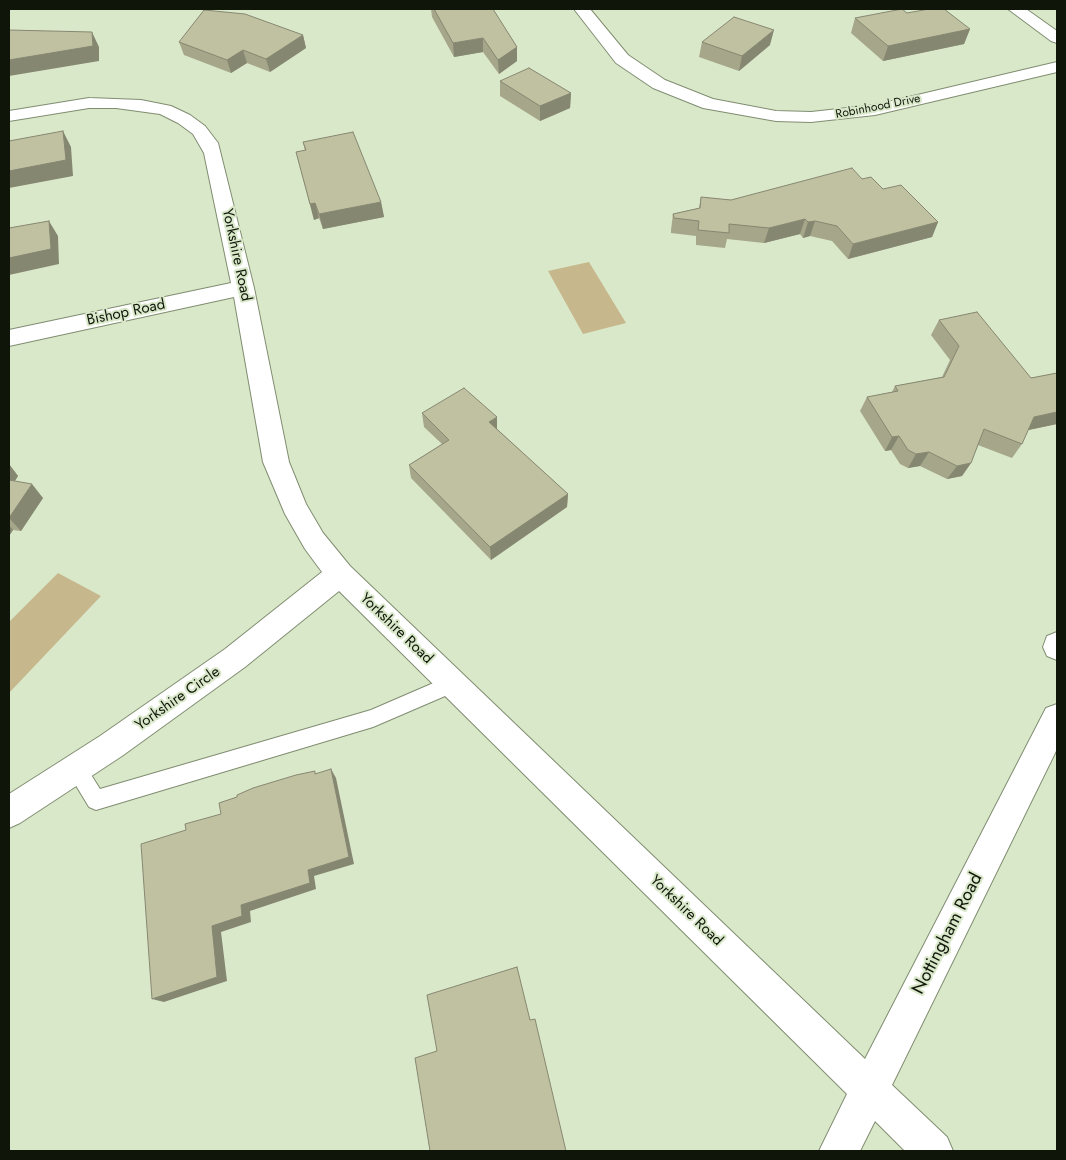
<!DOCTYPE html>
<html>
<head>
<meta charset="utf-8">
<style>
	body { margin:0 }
	#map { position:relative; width:1066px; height:1160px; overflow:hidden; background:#dae8ca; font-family:Jost,sans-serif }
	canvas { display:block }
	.frame { position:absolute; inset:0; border:10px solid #10150a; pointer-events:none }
</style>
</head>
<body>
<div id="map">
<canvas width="1066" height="1160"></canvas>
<div class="frame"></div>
</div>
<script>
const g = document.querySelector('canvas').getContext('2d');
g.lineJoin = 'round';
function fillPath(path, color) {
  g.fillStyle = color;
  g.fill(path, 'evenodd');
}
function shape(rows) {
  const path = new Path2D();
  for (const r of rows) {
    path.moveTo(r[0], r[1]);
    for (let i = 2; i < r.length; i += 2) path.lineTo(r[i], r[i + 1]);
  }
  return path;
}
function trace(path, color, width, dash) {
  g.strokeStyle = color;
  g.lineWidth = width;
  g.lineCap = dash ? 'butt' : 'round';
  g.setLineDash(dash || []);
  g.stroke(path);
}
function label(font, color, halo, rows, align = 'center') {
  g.font = font + ' Jost,sans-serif';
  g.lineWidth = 4;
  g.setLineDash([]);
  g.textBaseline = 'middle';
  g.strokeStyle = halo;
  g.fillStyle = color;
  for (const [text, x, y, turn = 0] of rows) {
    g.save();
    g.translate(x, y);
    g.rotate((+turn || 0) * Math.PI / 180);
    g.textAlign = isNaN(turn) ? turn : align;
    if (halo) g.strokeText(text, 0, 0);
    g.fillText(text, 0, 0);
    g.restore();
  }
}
fillPath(shape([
	[589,262,626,323,583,334,548,271],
	[58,573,101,596,9,693,9,622]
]), '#c7b78d');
const service = shape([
	[452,675,459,678,461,684,459,690,373,727,96,810,89,807,66,769,69,762,76,759,83,762,100,789,371,710,452,675]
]);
const minor = shape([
	[574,9,590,9,628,55,665,80,713,99,776,111,811,112,875,105,1057,62,1057,72,875,115,811,122,776,121,703,108,653,88,616,63,574,9],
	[1008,9,1026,9,1057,31,1057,43,1051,41,1008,9],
	[89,98,141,100,171,106,190,115,205,126,218,143,254,288,289,462,306,504,323,533,350,566,865,1059,1046,708,1057,704,1057,749,892,1085,947,1137,953,1151,905,1151,875,1121,860,1151,819,1151,847,1094,339,591,245,667,122,756,20,823,9,828,9,794,100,736,225,649,322,572,305,549,285,514,263,462,234,297,9,346,9,330,231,283,204,153,193,134,178,123,160,114,116,108,89,108,9,121,9,111,89,98],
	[1057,632,1057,660,1047,656,1043,647,1047,636,1057,632]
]);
trace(service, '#808d71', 2);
trace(minor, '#808d71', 2);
fillPath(service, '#fff');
fillPath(minor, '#fff');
fillPath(shape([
	[431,9,494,9,494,11,517,47,517,61,499,74,483,52,454,57,432,17],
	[907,13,970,29,964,44,883,61,851,33,855,18],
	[303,35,306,48,270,72,247,63,231,73,184,55,179,42],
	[702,42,770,45,739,71,699,57],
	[500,81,571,93,570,108,540,121,500,96],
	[303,142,381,202,384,217,323,229,319,218,314,220,296,152,305,151],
	[862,179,883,189,938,222,932,237,848,259,832,241,810,236,803,238,800,234,764,243,727,239,725,248,696,245,696,236,671,233,671,230,673,214,699,208,701,197,731,200],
	[939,320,1031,378,1057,373,1057,424,1028,430,1022,444,1012,458,978,445,971,463,962,476,947,479,920,466,908,468,900,464,891,450,885,451,860,411,867,397,892,392,895,386,942,377,950,360,931,335],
	[422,413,497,429,568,494,567,507,491,560,411,478,409,465,442,444,424,427],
	[9,464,18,476,15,481,43,498,21,531,13,530,9,536]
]), '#a5a68a');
fillPath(shape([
	[970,29,964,44,883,61,888,46],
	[774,30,770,45,739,71,742,56],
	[92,32,99,47,99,61,9,76,9,60],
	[303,35,306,48,270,72,266,59],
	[483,38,483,52,454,57,453,43],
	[517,47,517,61,499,74,498,60],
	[243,50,247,63,231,73,227,60],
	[571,93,570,108,540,121,540,106],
	[63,131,71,147,73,176,9,188,9,171],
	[381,202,384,217,323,229,319,214],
	[315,203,319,218,314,220,310,204],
	[805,219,800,234,764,243,769,228],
	[49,221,58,236,59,264,9,275,9,258],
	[815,221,810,236,803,238,808,222],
	[938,222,932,237,848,259,853,244],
	[1057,412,1057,424,1024,431,1034,417],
	[497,417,497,432,489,422],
	[899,436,891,450,885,451,892,437],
	[929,452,920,466,908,468,916,454],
	[971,463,962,476,947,479,957,466],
	[9,464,18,476,9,490],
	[32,484,43,498,21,531,9,518],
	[568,494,567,507,491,560,490,547],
	[9,525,13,530,9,536],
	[331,769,336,778,354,864,314,876,316,889,250,911,251,922,221,932,227,981,164,1002,152,999,212,926,241,905,308,870]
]), '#868771');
const building = shape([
	[434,9,493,9,517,47,498,60,483,38,453,43,434,9],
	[902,9,907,13,929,9,944,9,970,29,888,46,855,18,902,9],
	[204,10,245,14,303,35,266,59,243,50,227,60,179,42,204,10],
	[734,17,774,30,742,56,702,42,734,17],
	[9,30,92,32,93,46,9,60,9,30],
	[529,68,571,93,540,106,500,81,529,68],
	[63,131,66,160,9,171,9,141,63,131],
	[353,132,381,202,319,214,315,203,310,204,296,152,306,150,303,142,353,132],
	[852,168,862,179,871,177,883,189,901,185,938,222,853,244,837,226,815,221,808,222,805,219,769,228,729,224,729,233,698,230,699,221,674,218,673,214,700,208,701,197,731,200,852,168],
	[49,221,51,249,9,258,9,228,49,221],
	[977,312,1031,378,1057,373,1057,412,1034,417,1022,444,984,429,971,463,957,466,929,452,916,454,908,450,899,436,892,437,867,397,898,391,895,386,944,377,959,346,939,320,977,312],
	[464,388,497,417,489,422,568,494,490,547,409,465,449,440,422,413,464,388],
	[9,480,32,484,9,518,9,480],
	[331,769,349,857,308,870,310,883,241,905,242,916,212,926,217,977,152,999,141,844,186,830,185,824,221,814,219,803,237,797,237,795,253,788,296,775,315,771,315,774,331,769],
	[517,967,530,1020,535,1019,566,1151,430,1151,415,1058,437,1051,427,995,517,967]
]);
fillPath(building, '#c0c1a1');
trace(building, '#868771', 1);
label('12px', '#10150a', '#dae8ca', [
	["Robinhood Drive",878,107,-11]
]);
label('15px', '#10150a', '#dae8ca', [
	["Yorkshire Road",236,255,78],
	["Bishop Road",126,313,-12],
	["Yorkshire Road",396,629,44],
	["Yorkshire Circle",178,699,-35],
	["Yorkshire Road",686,911,44]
]);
label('18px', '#10150a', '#dae8ca', [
	["Nottingham Road",948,934,-63]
]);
</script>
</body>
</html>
